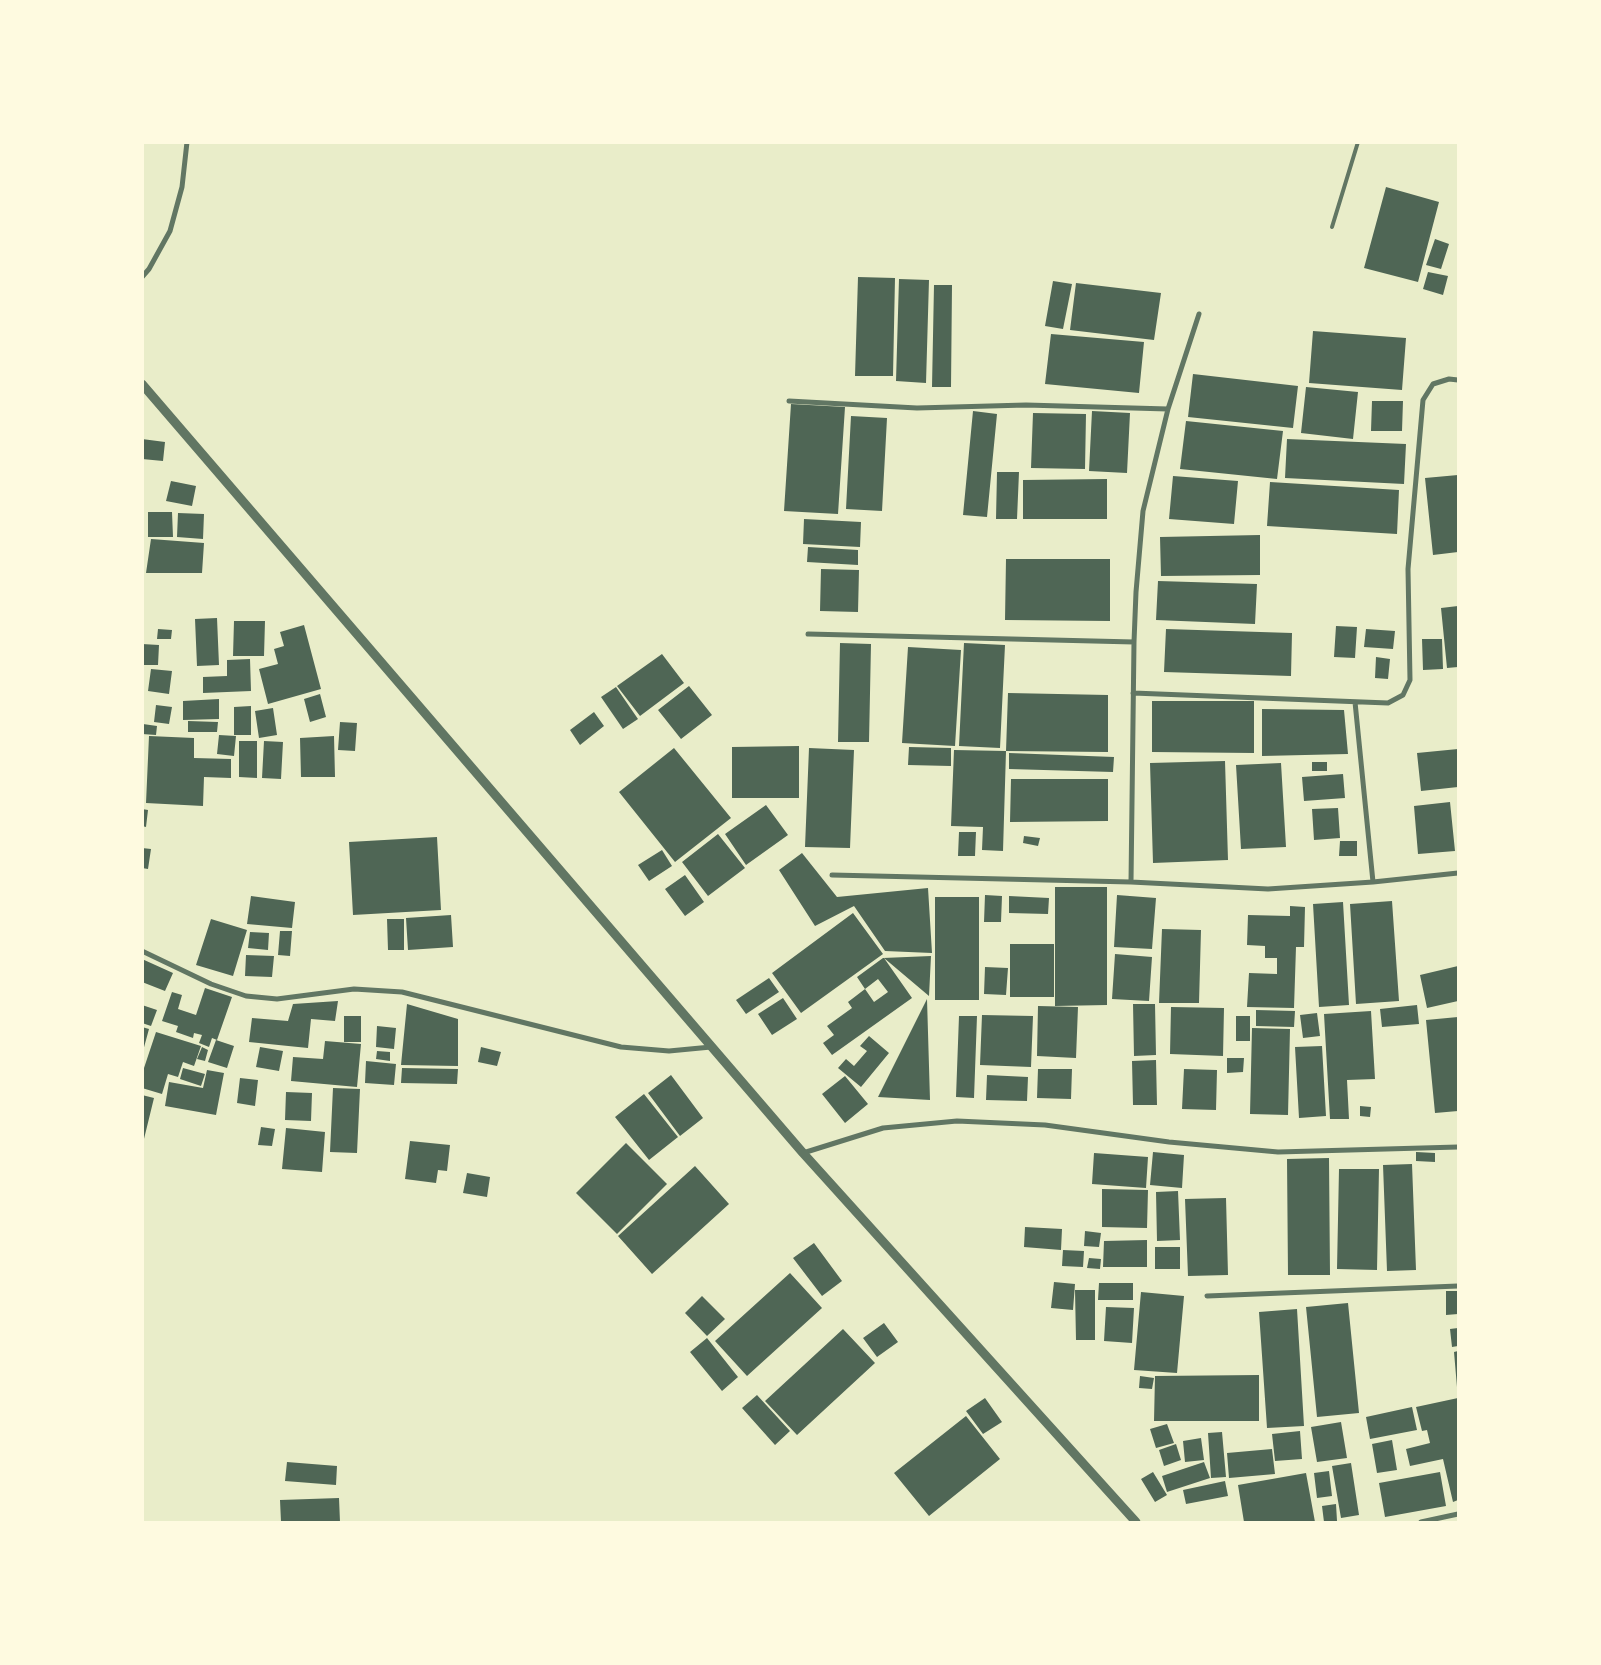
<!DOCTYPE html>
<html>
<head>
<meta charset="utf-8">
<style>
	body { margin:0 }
	#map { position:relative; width:1601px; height:1665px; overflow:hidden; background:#e9edc9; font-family:"Space Grotesk",sans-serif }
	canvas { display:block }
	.frame { position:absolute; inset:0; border:144px solid #fefae0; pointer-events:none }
</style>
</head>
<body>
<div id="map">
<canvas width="1601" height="1665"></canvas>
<div class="frame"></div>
</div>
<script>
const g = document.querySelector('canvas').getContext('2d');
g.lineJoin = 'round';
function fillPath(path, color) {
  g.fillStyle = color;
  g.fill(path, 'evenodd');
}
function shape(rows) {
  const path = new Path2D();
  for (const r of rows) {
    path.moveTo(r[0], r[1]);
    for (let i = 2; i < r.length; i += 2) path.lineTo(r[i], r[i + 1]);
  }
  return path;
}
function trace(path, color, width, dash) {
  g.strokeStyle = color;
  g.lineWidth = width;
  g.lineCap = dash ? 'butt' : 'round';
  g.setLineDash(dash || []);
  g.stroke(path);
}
fillPath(shape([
	[1386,187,1439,202,1418,282,1364,268],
	[1435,239,1449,244,1441,269,1426,265],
	[1428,272,1448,276,1443,295,1423,289],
	[858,277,895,278,893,376,855,376],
	[899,279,929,280,926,383,896,381],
	[1053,281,1072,284,1063,329,1045,326],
	[1076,283,1161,293,1154,340,1070,330],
	[934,285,952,285,951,387,932,387],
	[1313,331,1406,338,1402,390,1309,383],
	[1051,334,1144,342,1139,393,1045,384],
	[1193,374,1298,386,1293,428,1188,417],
	[1306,387,1358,392,1353,439,1301,433],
	[1372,401,1403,401,1402,431,1371,431],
	[791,404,845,407,838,514,784,511],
	[973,411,997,414,987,517,963,515],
	[1092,411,1130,413,1127,473,1089,471],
	[1033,413,1086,414,1085,469,1031,468],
	[851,416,887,418,882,511,846,509],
	[1186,421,1283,431,1277,479,1180,469],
	[142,439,165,442,163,461,142,459],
	[1287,439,1406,444,1404,484,1285,478],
	[997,472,1019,472,1017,519,996,519],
	[1458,475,1458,552,1433,555,1425,478],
	[1173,476,1238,481,1234,524,1169,519],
	[1107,479,1107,519,1023,519,1023,480],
	[171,481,196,486,192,506,166,501],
	[1270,482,1399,490,1397,534,1267,526],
	[148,512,172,512,173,537,148,537],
	[178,513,204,514,203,539,177,537],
	[804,519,861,522,860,547,803,544],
	[1260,535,1260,575,1161,576,1160,537],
	[151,539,204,543,202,573,146,573],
	[808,547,858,550,858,565,807,562],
	[1006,559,1110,559,1110,621,1005,620],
	[821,569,859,570,858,612,820,611],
	[1158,581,1257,584,1255,624,1156,620],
	[1458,606,1458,667,1447,668,1441,608],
	[217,618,219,665,197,666,195,619],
	[234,621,265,621,264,656,233,656],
	[304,625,321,689,268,704,259,669,278,664,274,649,284,646,280,632],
	[1336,626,1357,627,1355,658,1334,657],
	[158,629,172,630,171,639,157,639],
	[1166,629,1292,633,1291,676,1164,672],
	[1366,629,1395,631,1393,649,1364,647],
	[1422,639,1442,639,1443,669,1423,670],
	[840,643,871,644,869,742,838,742],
	[964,643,1005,645,1000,748,959,746],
	[142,644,159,645,158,665,142,665],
	[908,647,961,650,955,746,902,743],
	[662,654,684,683,640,716,617,686],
	[1376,657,1390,659,1388,679,1375,678],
	[250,659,251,691,203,693,203,677,227,676,227,660],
	[151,669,172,671,169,694,148,691],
	[689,686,712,715,681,739,658,710],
	[616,687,638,719,623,729,601,697],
	[1008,693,1108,695,1108,752,1006,751],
	[320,694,326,717,310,722,304,699],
	[219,699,219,719,183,720,183,701],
	[1152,701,1254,701,1254,753,1152,752],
	[156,705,172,707,169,724,154,722],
	[251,706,251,735,234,735,234,707],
	[273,708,277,735,259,738,255,711],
	[1262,709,1344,710,1348,754,1262,756],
	[594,712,604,726,580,745,570,730],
	[188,721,218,722,217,732,188,732],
	[340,722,357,723,355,751,338,750],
	[143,724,157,726,156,735,142,734],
	[219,735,236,736,234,756,217,754],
	[149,736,194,738,194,758,231,759,231,778,204,777,203,806,146,803],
	[334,736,335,777,301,777,300,738],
	[239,741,257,741,257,778,239,777],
	[264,741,283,742,281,779,262,778],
	[799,746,799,798,732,798,732,747],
	[909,747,951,748,951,766,908,765],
	[674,748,731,818,675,862,619,792],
	[809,748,854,750,850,848,805,847],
	[1458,749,1458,787,1421,791,1417,753],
	[954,750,1006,751,1003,851,982,850,983,827,951,826],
	[1009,753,1114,757,1113,772,1009,769],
	[1225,761,1228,860,1153,863,1150,763],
	[1312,762,1327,762,1327,771,1312,771],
	[1281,763,1286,847,1241,849,1236,765],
	[1343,774,1345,798,1304,801,1302,777],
	[1011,779,1108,779,1108,821,1010,822],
	[1450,802,1455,851,1418,854,1414,806],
	[766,805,788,835,746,865,725,834],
	[1338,808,1340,838,1314,840,1312,809],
	[142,809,148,810,146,827,142,826],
	[959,832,976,832,975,856,958,856],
	[718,834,745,868,708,896,682,862],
	[1024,836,1040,838,1038,846,1023,843],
	[437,837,441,910,353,915,349,842],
	[1340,841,1357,841,1357,856,1339,856],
	[142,848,151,849,148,869,142,868],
	[662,850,672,866,649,881,638,865],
	[802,853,837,897,928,888,932,953,885,951,854,906,815,926,779,870],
	[685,875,704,902,685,916,665,889],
	[1055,887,1107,887,1107,1005,1055,1006],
	[985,895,1002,896,1001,922,984,922],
	[1117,895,1156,898,1152,949,1114,947],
	[251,896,295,902,292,928,247,924],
	[1009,896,1049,898,1048,914,1009,913],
	[935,897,979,897,979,1000,935,1000],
	[1392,901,1399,1001,1356,1004,1350,904],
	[1343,902,1349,1005,1319,1007,1313,904],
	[1290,906,1305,907,1304,947,1296,947,1294,1008,1247,1007,1249,973,1277,974,1277,958,1265,958,1265,946,1247,945,1248,915,1290,916],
	[853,913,883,954,801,1013,772,973],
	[451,915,453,947,408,950,406,918],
	[211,919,247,930,233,976,196,965],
	[387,919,404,919,404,950,388,950],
	[1162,929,1201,930,1199,1003,1159,1003],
	[280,931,292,931,290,956,278,955],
	[250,932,269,933,268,950,248,948],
	[1010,944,1054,944,1054,997,1010,997],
	[1115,954,1152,957,1149,1001,1112,999],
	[246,955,274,956,272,977,245,976],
	[931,956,929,996,884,958,912,998,832,1055,823,1043,834,1035,827,1026,852,1008,848,1002,865,989,874,1002,888,992,878,979,865,989,857,977,883,958],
	[142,959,173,973,165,991,142,982],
	[1458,966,1458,1001,1427,1008,1420,975],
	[985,967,1008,968,1006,995,984,994],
	[769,978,779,992,746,1014,736,1000],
	[205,988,232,997,217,1040,212,1038,209,1047,199,1043,202,1035,194,1033,193,1038,176,1032,178,1026,162,1021,172,992,182,995,178,1009,196,1015],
	[783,998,797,1019,772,1035,758,1014],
	[927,999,930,1100,878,1097],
	[338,1001,335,1021,311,1019,308,1048,249,1042,252,1018,288,1021,293,1004],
	[407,1004,458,1019,458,1066,401,1065],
	[1133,1004,1155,1004,1156,1055,1134,1056],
	[142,1005,157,1010,151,1026,142,1023],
	[1417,1005,1419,1024,1382,1027,1380,1009],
	[1038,1006,1078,1007,1076,1058,1037,1056],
	[1171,1007,1224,1008,1223,1056,1170,1054],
	[1256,1010,1295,1011,1294,1027,1256,1026],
	[1371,1011,1375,1079,1347,1080,1349,1119,1330,1119,1324,1014],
	[1317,1013,1320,1036,1303,1038,1300,1015],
	[982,1015,1033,1016,1031,1067,980,1065],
	[344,1016,361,1016,361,1042,344,1042],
	[959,1016,977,1016,974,1098,956,1097],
	[1236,1016,1250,1016,1250,1041,1236,1041],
	[1458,1017,1458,1111,1435,1113,1426,1020],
	[377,1026,396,1028,394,1049,376,1047],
	[142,1027,149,1029,143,1051,142,1051],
	[1252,1028,1290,1029,1288,1115,1250,1114],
	[156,1032,201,1046,194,1066,183,1062,178,1077,168,1074,162,1094,142,1088,142,1074],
	[869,1036,889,1053,861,1087,838,1068,846,1059,854,1066,867,1051,860,1046],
	[216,1040,234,1046,227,1068,208,1062],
	[325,1041,361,1044,357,1087,291,1081,293,1057,323,1059],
	[1322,1046,1326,1116,1299,1118,1295,1047],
	[202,1047,208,1050,205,1061,197,1059],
	[260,1047,283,1051,279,1071,256,1067],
	[481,1047,501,1052,497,1066,478,1062],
	[377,1051,390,1052,390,1061,376,1059],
	[1227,1058,1244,1058,1243,1072,1227,1073],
	[1156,1060,1157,1105,1133,1105,1132,1061],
	[366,1061,396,1064,394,1085,365,1083],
	[183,1068,205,1074,201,1086,180,1079],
	[402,1068,458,1069,457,1084,401,1083],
	[1038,1069,1072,1069,1071,1099,1037,1098],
	[1184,1069,1217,1070,1216,1110,1182,1109],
	[207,1070,224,1073,216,1115,165,1106,169,1082,203,1088],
	[671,1075,703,1118,680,1136,648,1093],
	[987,1075,1028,1077,1027,1101,986,1100],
	[845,1076,868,1104,845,1123,822,1094],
	[240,1078,258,1080,255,1106,237,1103],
	[333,1088,360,1089,357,1153,330,1152],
	[286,1092,312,1093,311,1121,285,1120],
	[644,1094,678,1137,649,1160,615,1117],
	[142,1095,154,1098,143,1143,142,1143],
	[1360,1106,1371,1107,1370,1117,1360,1116],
	[261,1127,275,1129,272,1146,258,1145],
	[286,1128,325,1132,322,1172,282,1169],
	[410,1141,450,1145,447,1171,438,1170,436,1183,405,1179],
	[626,1143,667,1184,617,1234,576,1193],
	[1153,1152,1184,1155,1182,1188,1150,1185],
	[1416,1152,1435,1153,1435,1162,1416,1161],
	[1094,1153,1148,1157,1146,1188,1092,1184],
	[1329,1158,1330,1275,1288,1275,1287,1159],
	[1412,1164,1416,1270,1387,1271,1383,1165],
	[695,1166,729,1204,652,1274,618,1236],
	[1339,1169,1379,1169,1377,1270,1337,1269],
	[467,1173,490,1177,487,1197,463,1193],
	[1102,1189,1148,1190,1147,1228,1102,1227],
	[1178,1191,1180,1240,1157,1241,1156,1192],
	[1226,1198,1228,1275,1188,1276,1185,1199],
	[1025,1227,1062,1229,1061,1250,1024,1247],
	[1085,1231,1101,1233,1099,1247,1084,1246],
	[1147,1240,1147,1267,1103,1267,1104,1241],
	[814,1243,842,1281,822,1296,793,1258],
	[1155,1247,1180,1247,1180,1269,1155,1269],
	[1063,1250,1084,1251,1083,1267,1062,1266],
	[1089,1258,1101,1259,1100,1269,1087,1268],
	[790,1273,822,1308,747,1376,715,1341],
	[1054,1282,1075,1284,1073,1310,1051,1308],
	[1099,1283,1133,1283,1133,1300,1098,1300],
	[1075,1290,1095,1290,1095,1340,1076,1340],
	[1446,1291,1458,1291,1458,1314,1446,1315],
	[1141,1292,1184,1296,1177,1373,1134,1370],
	[702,1296,725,1319,707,1336,685,1313],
	[1348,1303,1359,1413,1317,1417,1306,1307],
	[1106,1307,1134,1308,1132,1343,1104,1341],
	[1297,1309,1304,1426,1267,1428,1259,1312],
	[884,1323,898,1342,877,1357,863,1338],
	[1458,1328,1458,1346,1452,1347,1450,1329],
	[843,1329,875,1363,797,1435,765,1401],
	[707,1338,738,1377,722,1391,690,1352],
	[1458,1351,1458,1387,1457,1387,1454,1352],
	[1259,1375,1259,1421,1154,1421,1155,1376],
	[1140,1376,1154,1378,1152,1389,1139,1388],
	[757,1395,790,1431,775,1445,742,1408],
	[985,1398,1002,1422,983,1434,966,1411],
	[1458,1398,1458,1500,1453,1502,1443,1459,1410,1466,1406,1449,1430,1443,1427,1430,1422,1431,1416,1407],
	[1412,1407,1417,1430,1370,1439,1366,1417],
	[966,1416,1000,1459,929,1516,894,1473],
	[1341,1422,1347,1458,1317,1462,1311,1427],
	[1167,1424,1174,1443,1156,1448,1150,1429],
	[1300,1431,1302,1459,1275,1461,1272,1434],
	[1222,1432,1226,1477,1211,1478,1208,1433],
	[1201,1438,1204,1460,1185,1462,1183,1441],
	[1392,1440,1397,1470,1377,1473,1372,1444],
	[1176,1444,1181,1460,1164,1466,1159,1450],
	[1272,1449,1275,1474,1229,1478,1227,1453],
	[287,1462,337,1466,336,1485,285,1481],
	[1204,1462,1210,1478,1167,1492,1162,1476],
	[1351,1463,1359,1515,1341,1518,1332,1466],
	[1329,1471,1332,1496,1317,1498,1314,1473],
	[1153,1472,1167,1495,1155,1502,1141,1479],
	[1440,1472,1446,1506,1385,1517,1379,1483],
	[1306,1473,1315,1522,1244,1522,1238,1485],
	[1225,1481,1228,1496,1186,1504,1183,1490],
	[339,1498,340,1522,281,1522,280,1500],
	[1336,1504,1337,1521,1324,1522,1322,1506]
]), '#4f6655');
trace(shape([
	[1332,227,1358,142]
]), '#617663', 4);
trace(shape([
	[142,277,149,269,170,231,182,187,187,142],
	[789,401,917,408,1026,405,1168,409],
	[808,634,1134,642],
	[1133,693,1388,703,1403,695,1410,680,1408,569,1423,400,1433,384,1449,379,1458,380],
	[1355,702,1373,882],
	[832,875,1131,882,1268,889,1373,882,1458,873],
	[1131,882,1134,642,1136,592,1143,511,1168,409,1199,314],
	[142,951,211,984,246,996,277,999,354,989,402,992,621,1047,669,1051,711,1047],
	[803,1153,883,1128,957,1121,1045,1125,1169,1142,1278,1152,1458,1147],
	[1207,1296,1458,1286],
	[1421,1522,1458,1514]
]), '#617663', 5);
trace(shape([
	[142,384,803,1153,1136,1522]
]), '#617663', 9);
</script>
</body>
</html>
